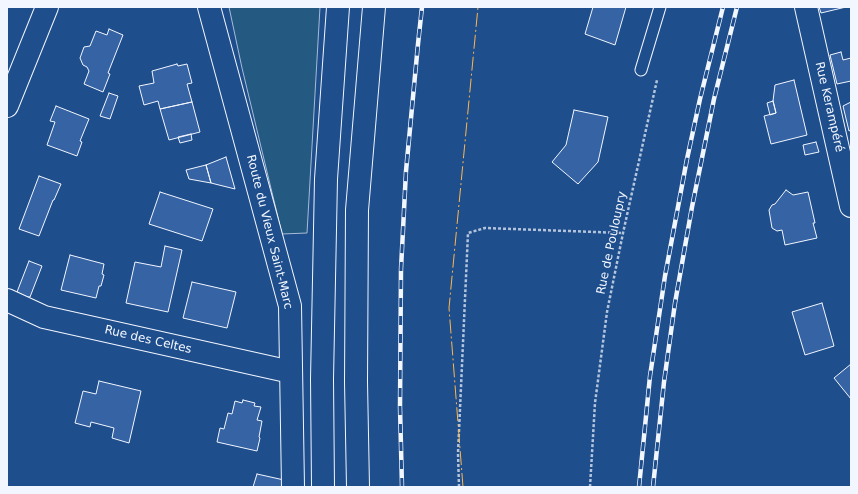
<!DOCTYPE html>
<html>
<head>
<meta charset="utf-8">
<style>
	body { margin:0 }
	#map { position:relative; width:858px; height:494px; overflow:hidden; background:#1f4e8c; font-family:"DejaVu Sans",sans-serif }
	canvas { display:block }
	.frame { position:absolute; inset:0; border:8px solid #f2f6ff; pointer-events:none }
</style>
</head>
<body>
<div id="map">
<canvas width="858" height="494"></canvas>
<div class="frame"></div>
</div>
<script>
const g = document.querySelector('canvas').getContext('2d');
g.lineJoin = 'round';
function fillPath(path, color) {
  g.fillStyle = color;
  g.fill(path, 'evenodd');
}
function shape(rows) {
  const path = new Path2D();
  for (const r of rows) {
    path.moveTo(r[0], r[1]);
    for (let i = 2; i < r.length; i += 2) path.lineTo(r[i], r[i + 1]);
  }
  return path;
}
function trace(path, color, width, dash) {
  g.strokeStyle = color;
  g.lineWidth = width;
  g.lineCap = dash ? 'butt' : 'round';
  g.setLineDash(dash || []);
  g.stroke(path);
}
function label(font, color, halo, rows, align = 'center') {
  g.font = font + ' "DejaVu Sans",sans-serif';
  g.lineWidth = 3;
  g.setLineDash([]);
  g.textBaseline = 'middle';
  g.strokeStyle = halo;
  g.fillStyle = color;
  for (const [text, x, y, turn = 0] of rows) {
    g.save();
    g.translate(x, y);
    g.rotate((+turn || 0) * Math.PI / 180);
    g.textAlign = isNaN(turn) ? turn : align;
    if (halo) g.strokeText(text, 0, 0);
    g.fillText(text, 0, 0);
    g.restore();
  }
}
const green = shape([
	[229,7,320,7,307,233,282,234,242,68,229,7]
]);
fillPath(green, '#245a82');
trace(green, '#a8bbd7', 1);
const building = shape([
	[593,7,626,7,615,45,585,34,593,7],
	[819,7,846,7,821,13,819,7],
	[109,29,123,35,108,73,110,74,103,92,84,84,89,71,87,67,83,65,80,58,84,47,90,46,96,31,107,35,109,29],
	[841,52,843,60,851,58,851,81,837,84,830,55,841,52],
	[177,64,178,66,187,64,192,83,187,84,192,102,160,109,158,101,144,105,139,86,154,83,152,71,177,64],
	[794,80,807,135,771,144,764,116,776,113,773,101,775,85,794,80],
	[109,93,118,96,110,119,100,116,109,93],
	[773,101,776,113,770,115,767,103,773,101],
	[192,102,200,132,169,140,160,109,192,102],
	[851,102,851,130,849,131,843,106,851,102],
	[56,106,89,119,80,141,82,142,77,156,47,145,55,122,50,121,56,106],
	[574,110,608,117,598,162,578,184,552,162,566,145,574,110],
	[191,134,192,140,180,143,178,137,191,134],
	[816,142,819,152,805,155,803,145,816,142],
	[226,157,235,189,211,183,206,165,226,157],
	[206,165,211,183,189,179,186,170,206,165],
	[39,176,61,184,54,200,53,200,39,236,19,229,39,176],
	[786,190,793,195,808,192,815,223,813,223,817,238,785,245,782,230,777,231,772,228,769,210,772,205,775,204,786,190],
	[160,192,213,209,202,241,149,224,160,192],
	[165,246,182,250,168,312,126,303,135,262,161,267,165,246],
	[70,255,104,264,102,274,104,275,101,286,99,286,96,298,61,290,70,255],
	[29,261,42,266,30,297,27,297,17,292,29,261],
	[192,282,236,292,227,328,183,318,192,282],
	[822,303,834,346,805,355,792,312,822,303],
	[851,364,851,399,834,378,851,364],
	[99,381,141,391,129,443,112,438,114,428,91,422,90,427,75,423,83,391,96,394,99,381],
	[243,400,255,403,254,406,261,407,257,420,262,421,259,437,260,438,257,451,217,442,220,428,224,429,228,413,232,414,235,401,242,403,243,400],
	[257,474,284,480,284,487,253,487,257,474]
]);
fillPath(building, '#3563a3');
trace(building, '#f2f6ff', 1);
const lane = shape([
	[641,70,660,7]
]);
const street = shape([
	[209,7,290,306,293,487],
	[806,7,851,206],
	[7,106,47,7],
	[7,300,44,317,291,372]
]);
const highway = shape([
	[323,487,322,379,326,179,338,7],
	[358,487,356,382,357,210,374,7]
]);
trace(lane, '#f2f6ff', 13);
trace(street, '#f2f6ff', 24);
trace(highway, '#f2f6ff', 24);
trace(shape([
	[459,487,458,453,468,233,485,228,623,233],
	[590,487,595,403,607,312,623,233,657,80]
]), '#b3c4dc', 2.5, [3, 2]);
trace(lane, '#1f4e8c', 11);
trace(street, '#1f4e8c', 22);
trace(highway, '#1f4e8c', 22);
const rail = shape([
	[402,487,400,407,401,269,406,171,418,44,422,7],
	[639,487,650,376,665,276,687,159,700,99,723,7],
	[653,487,664,382,675,303,692,207,714,99,737,7]
]);
trace(rail, '#f2f6ff', 4.5);
trace(rail, '#1f4e8c', 3, [9]);
trace(shape([
	[463,487,449,308,478,7]
]), '#ffb74d', 1, [14, 3, 2, 3]);
label('12px', '#f2f6ff', '#1f4e8c', [
	["Rue Kerampéré",829,107,77],
	["Route du Vieux Saint-Marc",269,232,76],
	["Rue de Pouloupry",612,243,-78],
	["Rue des Celtes",148,340,13]
]);
</script>
</body>
</html>
